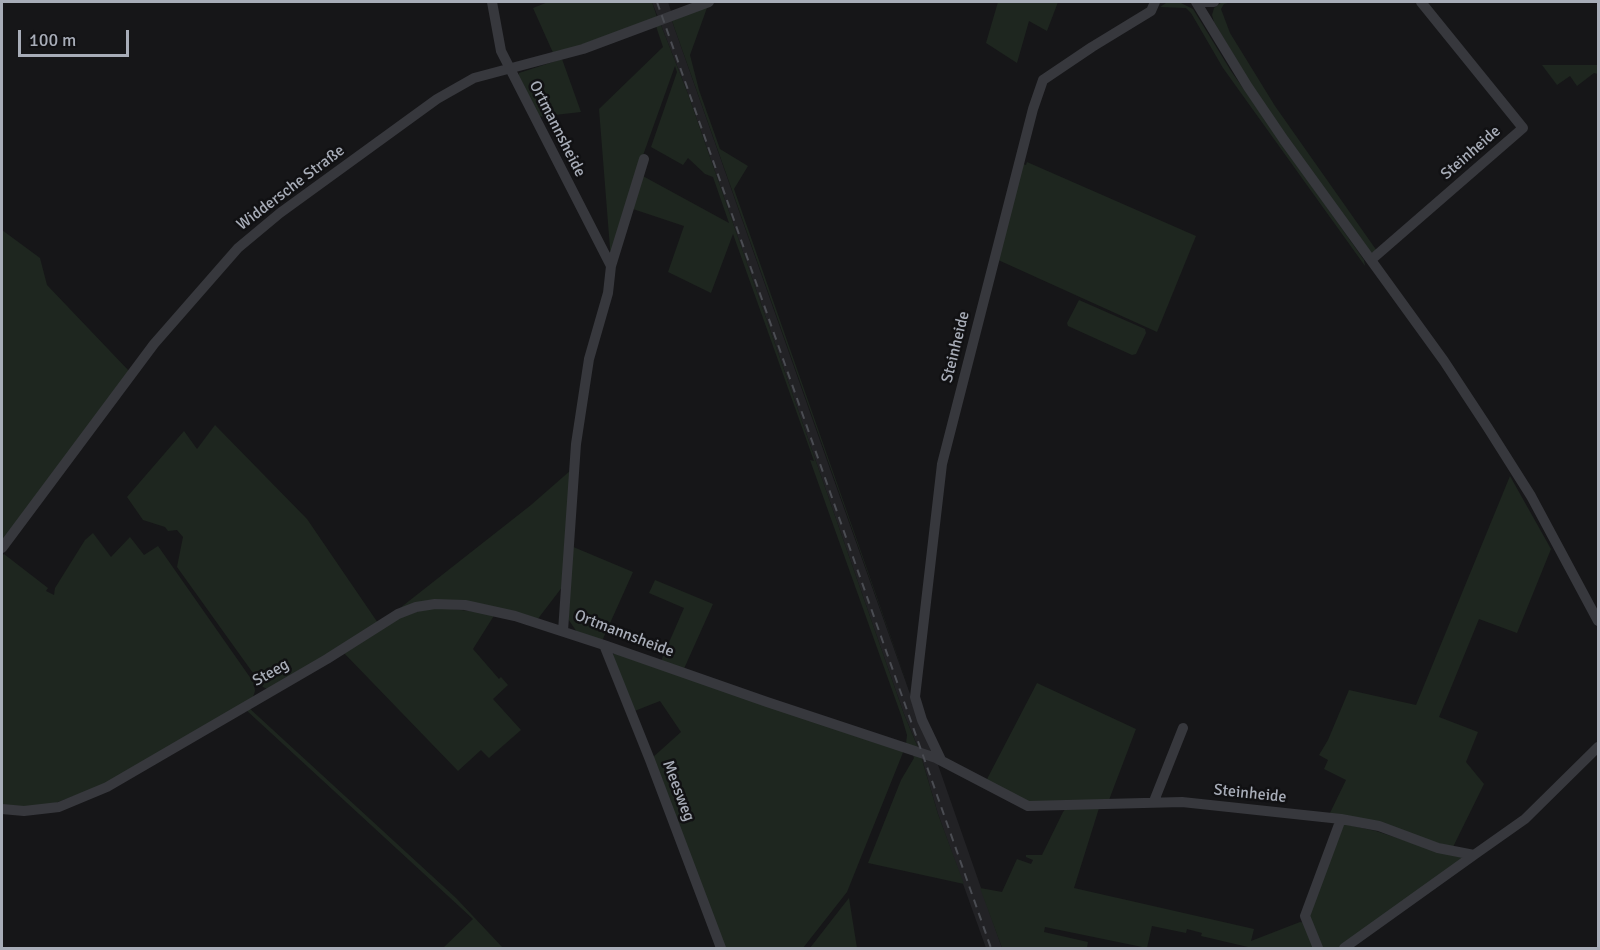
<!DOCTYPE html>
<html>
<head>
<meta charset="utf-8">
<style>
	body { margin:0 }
	#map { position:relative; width:1600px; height:950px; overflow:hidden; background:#161618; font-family:Signika,sans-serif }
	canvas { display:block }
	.frame { position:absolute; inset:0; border:3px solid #a8adb8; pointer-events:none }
	.scale { position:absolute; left:18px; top:30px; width:111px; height:27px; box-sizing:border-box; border:3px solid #a8adb8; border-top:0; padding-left:8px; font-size:18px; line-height:21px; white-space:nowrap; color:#a8adb8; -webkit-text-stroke:4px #111113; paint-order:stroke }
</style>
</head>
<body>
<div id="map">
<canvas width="1600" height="950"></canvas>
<div class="frame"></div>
<div class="scale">100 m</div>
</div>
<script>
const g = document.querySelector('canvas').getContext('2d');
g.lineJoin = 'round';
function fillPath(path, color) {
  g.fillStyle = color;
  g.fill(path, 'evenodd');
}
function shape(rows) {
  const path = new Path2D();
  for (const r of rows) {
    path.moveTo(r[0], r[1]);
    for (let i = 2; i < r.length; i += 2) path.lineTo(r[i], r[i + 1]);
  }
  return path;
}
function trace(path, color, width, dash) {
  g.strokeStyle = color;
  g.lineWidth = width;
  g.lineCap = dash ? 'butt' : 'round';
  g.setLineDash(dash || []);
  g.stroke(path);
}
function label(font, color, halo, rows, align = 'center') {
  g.font = font + ' Signika,sans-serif';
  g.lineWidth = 5;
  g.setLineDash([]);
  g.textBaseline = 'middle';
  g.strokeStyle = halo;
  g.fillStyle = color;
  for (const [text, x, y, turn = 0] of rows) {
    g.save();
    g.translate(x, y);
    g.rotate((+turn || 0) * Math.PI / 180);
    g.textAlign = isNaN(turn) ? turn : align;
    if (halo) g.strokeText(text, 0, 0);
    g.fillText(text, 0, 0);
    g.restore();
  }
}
fillPath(shape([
	[652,2,668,2,674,20,672,21,830,469,915,708,937,762,1002,948,986,948,938,814,920,752,904,714,688,94]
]), '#222225');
fillPath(shape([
	[548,2,652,2,657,17,554,55,533,8],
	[998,2,1058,2,1047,31,1029,21,1017,63,986,43],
	[1222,2,1232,2,1224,4,1221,9,1230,33,1275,106,1377,251,1371,253,1266,110,1214,22,1212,15,1214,8],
	[1166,3,1181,3,1193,9,1231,71,1364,260,1365,266,1223,68,1191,13,1186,8,1160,7],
	[708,5,690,55,699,90,720,149,748,166,734,189,916,709,672,21],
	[661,25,688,94,904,714,919,750,906,744,907,735,901,715,810,460,814,461,733,234,711,293,668,272,684,226,630,208,641,175,729,223,713,177,705,174,688,158,683,165,651,147,677,72,675,66,637,172,611,261,599,109,663,47,656,26],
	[562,59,581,112,537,117,518,80,519,73],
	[1542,65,1598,65,1598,74,1594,73,1577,86,1570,76,1557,85],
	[1027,162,1196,236,1157,332,996,259,1021,163,1026,165],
	[2,230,40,258,47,285,129,371,2,543],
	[1079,300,1145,329,1146,333,1136,354,1132,355,1068,326,1067,323],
	[215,425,307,519,378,623,269,690,263,687,177,567,183,537,177,530,168,531,165,527,143,520,127,497,184,431,197,449],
	[571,470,563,586,537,620,460,602,395,612,531,505],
	[1510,476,1551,549,1517,633,1479,619,1439,717,1478,732,1466,762,1484,784,1453,847,1329,815,1346,780,1324,769,1328,760,1319,755,1328,740,1349,690,1416,705],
	[93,533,111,557,130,537,144,555,158,546,254,683,255,691,252,700,106,784,42,808,2,806,2,556,4,554,48,588,46,591,54,595,55,588,85,540],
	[571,546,633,572,602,641,577,632,568,619],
	[655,580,713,604,683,671,660,663,684,608,649,593],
	[435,607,495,614,473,649,499,679,501,677,508,685,493,699,521,730,489,758,481,750,458,771,343,652,397,617],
	[615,653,904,750,847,892,803,948,724,948,652,758,681,732,660,701,632,712,612,655],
	[1037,683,1136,729,1109,800,1028,804,986,781],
	[248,707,456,898,503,948,443,948,473,919,245,709],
	[912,753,921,756,938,814,964,884,868,863,901,780,914,758],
	[1100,805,1074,888,1254,929,1251,941,1300,922,1306,923,1317,948,1248,948,1248,947,1201,936,1202,933,1187,929,1186,933,1152,926,1147,948,1045,927,1044,932,1088,942,1087,948,1002,948,980,888,1002,892,1017,859,1031,864,1033,860,1026,857,1026,855,1042,855,1063,812,1067,807],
	[1344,824,1376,831,1437,851,1468,857,1341,948,1320,948,1308,912],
	[849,898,857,948,810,948,845,903]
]), '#1e261f');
trace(shape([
	[492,2,501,51,611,266,608,293,589,359,576,444,563,631],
	[1196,2,1248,87,1284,140,1444,361,1488,428,1531,496,1598,621],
	[1197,2,1214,2],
	[1371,260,1523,128,1421,2],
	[611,266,644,159],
	[2,548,154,344,238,248,280,213,437,99,474,78,583,49,709,2],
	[604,645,650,760,721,948],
	[941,760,922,720,915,697,942,464,1033,109,1043,80,1092,47,1151,11,1155,2],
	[1154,801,1183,728],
	[2,809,24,811,59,807,107,787,327,659,398,614,416,607,435,604,465,605,515,616,604,645,767,702,936,758,1028,806,1182,802,1341,819,1379,826,1438,848,1474,855,1525,819,1598,747],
	[1318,948,1305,916,1341,819],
	[1344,948,1474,855]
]), '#37383d', 10);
trace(shape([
	[657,2,991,948]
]), '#4a4c52', 2, [8, 6]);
label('16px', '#a8adb8', '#111113', [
	["Ortmannsheide",557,129,63],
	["Steinheide",1471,153,-41],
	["Widdersche Straße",291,188,-37],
	["Steinheide",956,347,-76],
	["Ortmannsheide",624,634,21],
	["Steeg",271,673,-30],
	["Meesweg",678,791,69],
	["Steinheide",1250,794,6]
]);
</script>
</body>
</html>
